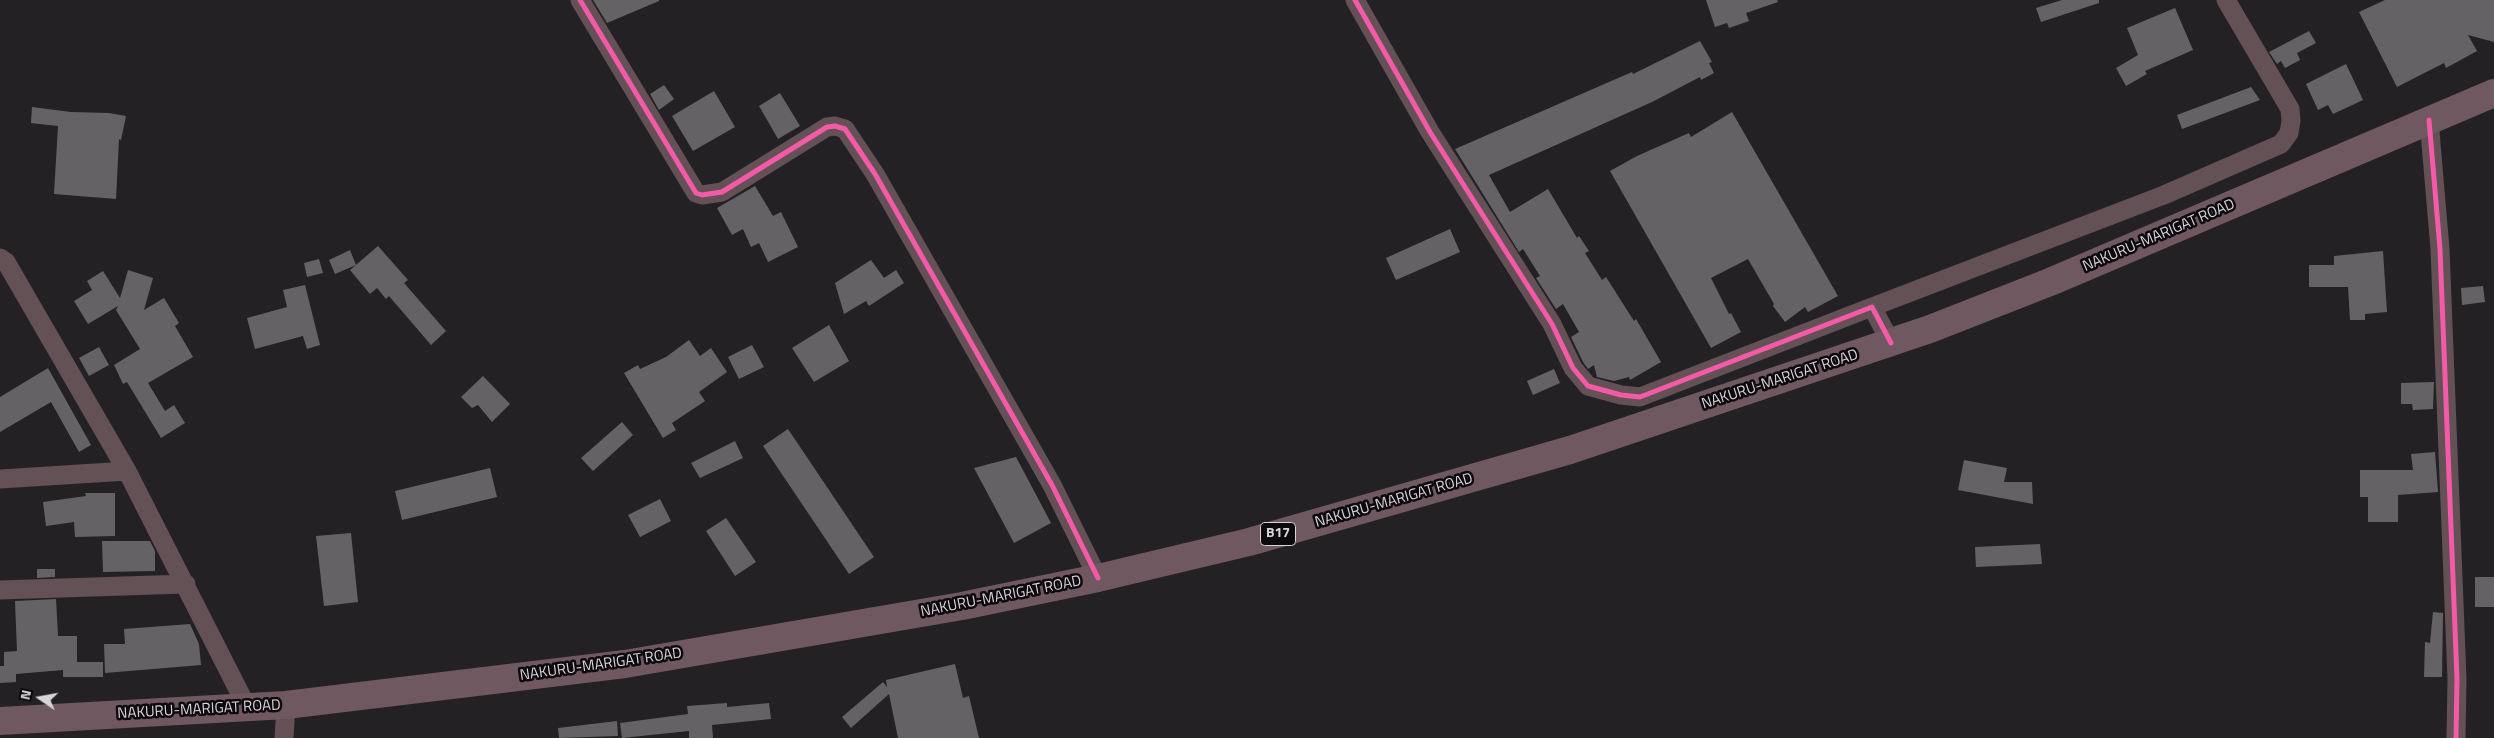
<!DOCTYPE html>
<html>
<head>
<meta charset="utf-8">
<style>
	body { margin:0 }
	#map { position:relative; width:2494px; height:738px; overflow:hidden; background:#242125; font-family:"Titillium Web",sans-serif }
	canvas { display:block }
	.north { position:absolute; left:15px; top:673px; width:50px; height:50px; -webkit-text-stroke:4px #0d0a0e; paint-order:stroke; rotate:282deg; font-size:14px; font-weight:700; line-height:20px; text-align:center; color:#d9d4da }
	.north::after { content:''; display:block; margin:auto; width:18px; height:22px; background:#d9d4da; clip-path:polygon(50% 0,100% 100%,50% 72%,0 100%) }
</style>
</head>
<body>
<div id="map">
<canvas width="2494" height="738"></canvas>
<div class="north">N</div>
</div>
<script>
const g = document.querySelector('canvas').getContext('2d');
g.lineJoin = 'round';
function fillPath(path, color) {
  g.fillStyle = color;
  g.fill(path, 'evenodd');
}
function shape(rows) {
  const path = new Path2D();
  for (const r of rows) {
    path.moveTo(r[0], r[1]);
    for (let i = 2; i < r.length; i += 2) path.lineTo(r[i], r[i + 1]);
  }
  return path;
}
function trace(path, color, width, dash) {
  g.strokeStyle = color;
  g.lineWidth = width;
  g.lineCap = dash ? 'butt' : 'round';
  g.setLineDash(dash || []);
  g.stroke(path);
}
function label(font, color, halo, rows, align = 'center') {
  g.font = font + ' "Titillium Web",sans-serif';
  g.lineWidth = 5;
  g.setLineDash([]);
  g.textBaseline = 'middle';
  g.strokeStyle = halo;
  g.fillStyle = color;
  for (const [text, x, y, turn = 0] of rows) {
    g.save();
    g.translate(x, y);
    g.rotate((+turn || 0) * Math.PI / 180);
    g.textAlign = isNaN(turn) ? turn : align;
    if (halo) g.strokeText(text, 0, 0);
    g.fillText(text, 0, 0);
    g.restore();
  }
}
fillPath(shape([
	[593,0,659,0,659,1,607,23],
	[1706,0,1777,0,1778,2,1746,13,1749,21,1729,28,1727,23,1715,27],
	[2062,0,2099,0,2099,3,2041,22,2036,8],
	[2385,0,2494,0,2494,42,2468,35,2477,51,2446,68,2444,63,2397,87,2359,12],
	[2175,8,2193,50,2145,71,2147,74,2126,86,2116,68,2138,55,2127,28],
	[2309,31,2316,43,2297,53,2300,60,2285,68,2281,61,2277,64,2269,52],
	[1700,41,1712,62,1709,63,1714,73,1701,80,1700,77,1652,102,1489,175,1510,212,1548,189,1577,238,1579,236,1589,251,1585,253,1602,280,1606,277,1634,321,1636,319,1661,362,1630,380,1629,377,1614,381,1597,377,1594,365,1588,369,1583,362,1571,337,1579,332,1563,304,1556,309,1536,278,1540,276,1523,249,1519,252,1455,149,1632,72,1633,74],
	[2346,64,2363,100,2333,114,2328,105,2318,110,2306,84],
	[664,85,674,99,659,110,650,94],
	[2251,87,2260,100,2182,129,2177,115],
	[714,91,735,127,693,151,672,116],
	[780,93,800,126,778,139,759,106],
	[32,107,71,112,109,113,126,116,121,140,119,139,116,199,54,194,58,126,31,123],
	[1732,112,1838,296,1808,312,1805,307,1785,322,1773,306,1774,304,1748,259,1711,278,1729,314,1731,313,1741,332,1711,348,1610,171,1637,156,1689,133,1691,137],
	[755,186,773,216,781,212,798,247,768,262,759,243,751,247,743,229,732,235,717,208],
	[1450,229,1460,252,1396,280,1386,258],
	[378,246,408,280,404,283,446,331,431,345,389,296,386,299,377,288,370,294,350,270],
	[350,250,356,265,335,274,329,260],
	[2383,251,2387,312,2365,314,2365,320,2350,320,2348,287,2309,287,2309,265,2334,265,2334,256],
	[319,259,323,273,307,277,304,263],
	[871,260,884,278,896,270,904,283,869,306,866,301,844,314,835,283],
	[128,270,153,278,144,310,164,298,179,323,175,326,193,357,148,383,165,411,174,405,185,423,161,438,127,382,123,384,114,365,140,349,116,310,118,306,88,324,74,301,92,290,87,281,103,271,120,298],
	[305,285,320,345,307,349,303,336,255,349,247,318,287,307,283,290],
	[2483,286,2485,302,2462,305,2461,288],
	[829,325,849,361,814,382,792,348],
	[689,340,700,356,711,348,727,372,699,392,705,401,672,423,676,430,663,438,624,373,638,365,640,369,666,357],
	[752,345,764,367,739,379,728,357],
	[99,347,109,365,89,376,79,358],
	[48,368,91,445,79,452,51,402,0,432,0,397],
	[1554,369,1560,383,1533,395,1527,381],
	[483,376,510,404,492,422,478,405,472,408,461,397],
	[2434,382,2433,409,2413,410,2412,404,2401,404,2401,383],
	[622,422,633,435,593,471,581,458],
	[788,429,874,557,849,574,763,446],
	[735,441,743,458,700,478,691,463],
	[2435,452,2438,492,2398,495,2398,522,2368,522,2368,497,2360,497,2360,470,2413,470,2411,454],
	[1016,457,1051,523,1014,543,974,468],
	[1964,460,2007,468,2004,482,2032,482,2033,504,1958,490],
	[490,468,497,497,402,520,395,491],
	[85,493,115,493,115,536,75,537,74,522,46,526,43,502,86,496],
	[660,499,671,521,640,537,628,515],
	[726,518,756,562,735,576,706,531],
	[351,533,358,602,324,606,316,536],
	[102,541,150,541,155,551,155,571,103,572],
	[2040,544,2042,564,1976,567,1975,547],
	[37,569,55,569,55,577,37,578],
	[2475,577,2494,577,2494,607,2475,607],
	[56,599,58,636,77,636,77,662,103,662,103,677,63,677,63,670,16,674,16,682,0,683,0,666,4,666,4,652,17,651,15,601],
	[2433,612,2443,613,2442,677,2424,677,2425,642,2430,643],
	[190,624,199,644,201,665,105,673,104,644,125,644,124,629],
	[955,664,963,698,969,696,979,738,898,738,889,694,851,728,842,717,883,682,887,687,886,680],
	[727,703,727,707,769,703,771,719,712,725,713,738,689,738,689,731,622,738,620,723,688,714,687,706],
	[617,721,618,736,559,738,558,728]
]), '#656265');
trace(shape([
	[580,0,696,193,702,195,722,192,827,127,835,126,845,129,875,174,1052,485,1098,578],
	[1355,0,1430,132,1552,324,1573,368,1588,386,1621,395,1640,397,1872,307,1891,343],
	[2429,120,2440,249,2457,679,2456,738],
	[0,258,6,262,127,471],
	[1872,307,2164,195,2281,144,2289,133,2291,121,2290,109,2226,0],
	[0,479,127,471,247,707],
	[0,590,186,584],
	[284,738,286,705]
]), '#635156', 19);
trace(shape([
	[0,721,286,705,625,664,962,606,1098,578,1249,542,1570,450,1930,329,2050,282,2494,93]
]), '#6f5860', 28);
trace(shape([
	[580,0,696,193,702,195,722,192,827,127,835,126,845,129,875,174,1052,485,1098,578],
	[1355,0,1430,132,1552,324,1573,368,1588,386,1621,395,1640,397,1872,307,1891,343],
	[2429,120,2440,249,2457,679,2456,738]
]), '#f35aa7', 5);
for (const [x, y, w] of [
	[1278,534,35]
]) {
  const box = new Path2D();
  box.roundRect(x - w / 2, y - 11.5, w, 23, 4);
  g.fillStyle = '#0d0a0e';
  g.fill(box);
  trace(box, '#d9d4da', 1);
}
label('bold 14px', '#d9d4da', null, [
	["B17",1278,534]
]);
label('15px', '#d9d4da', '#0d0a0e', [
	["NAKURU-MARIGAT ROAD",2159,236,-23],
	["NAKURU-MARIGAT ROAD",1780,380,-18],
	["NAKURU-MARIGAT ROAD",1394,501,-16],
	["NAKURU-MARIGAT ROAD",1001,597,-11],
	["NAKURU-MARIGAT ROAD",601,665,-8],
	["NAKURU-MARIGAT ROAD",199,710,-3]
]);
</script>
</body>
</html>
